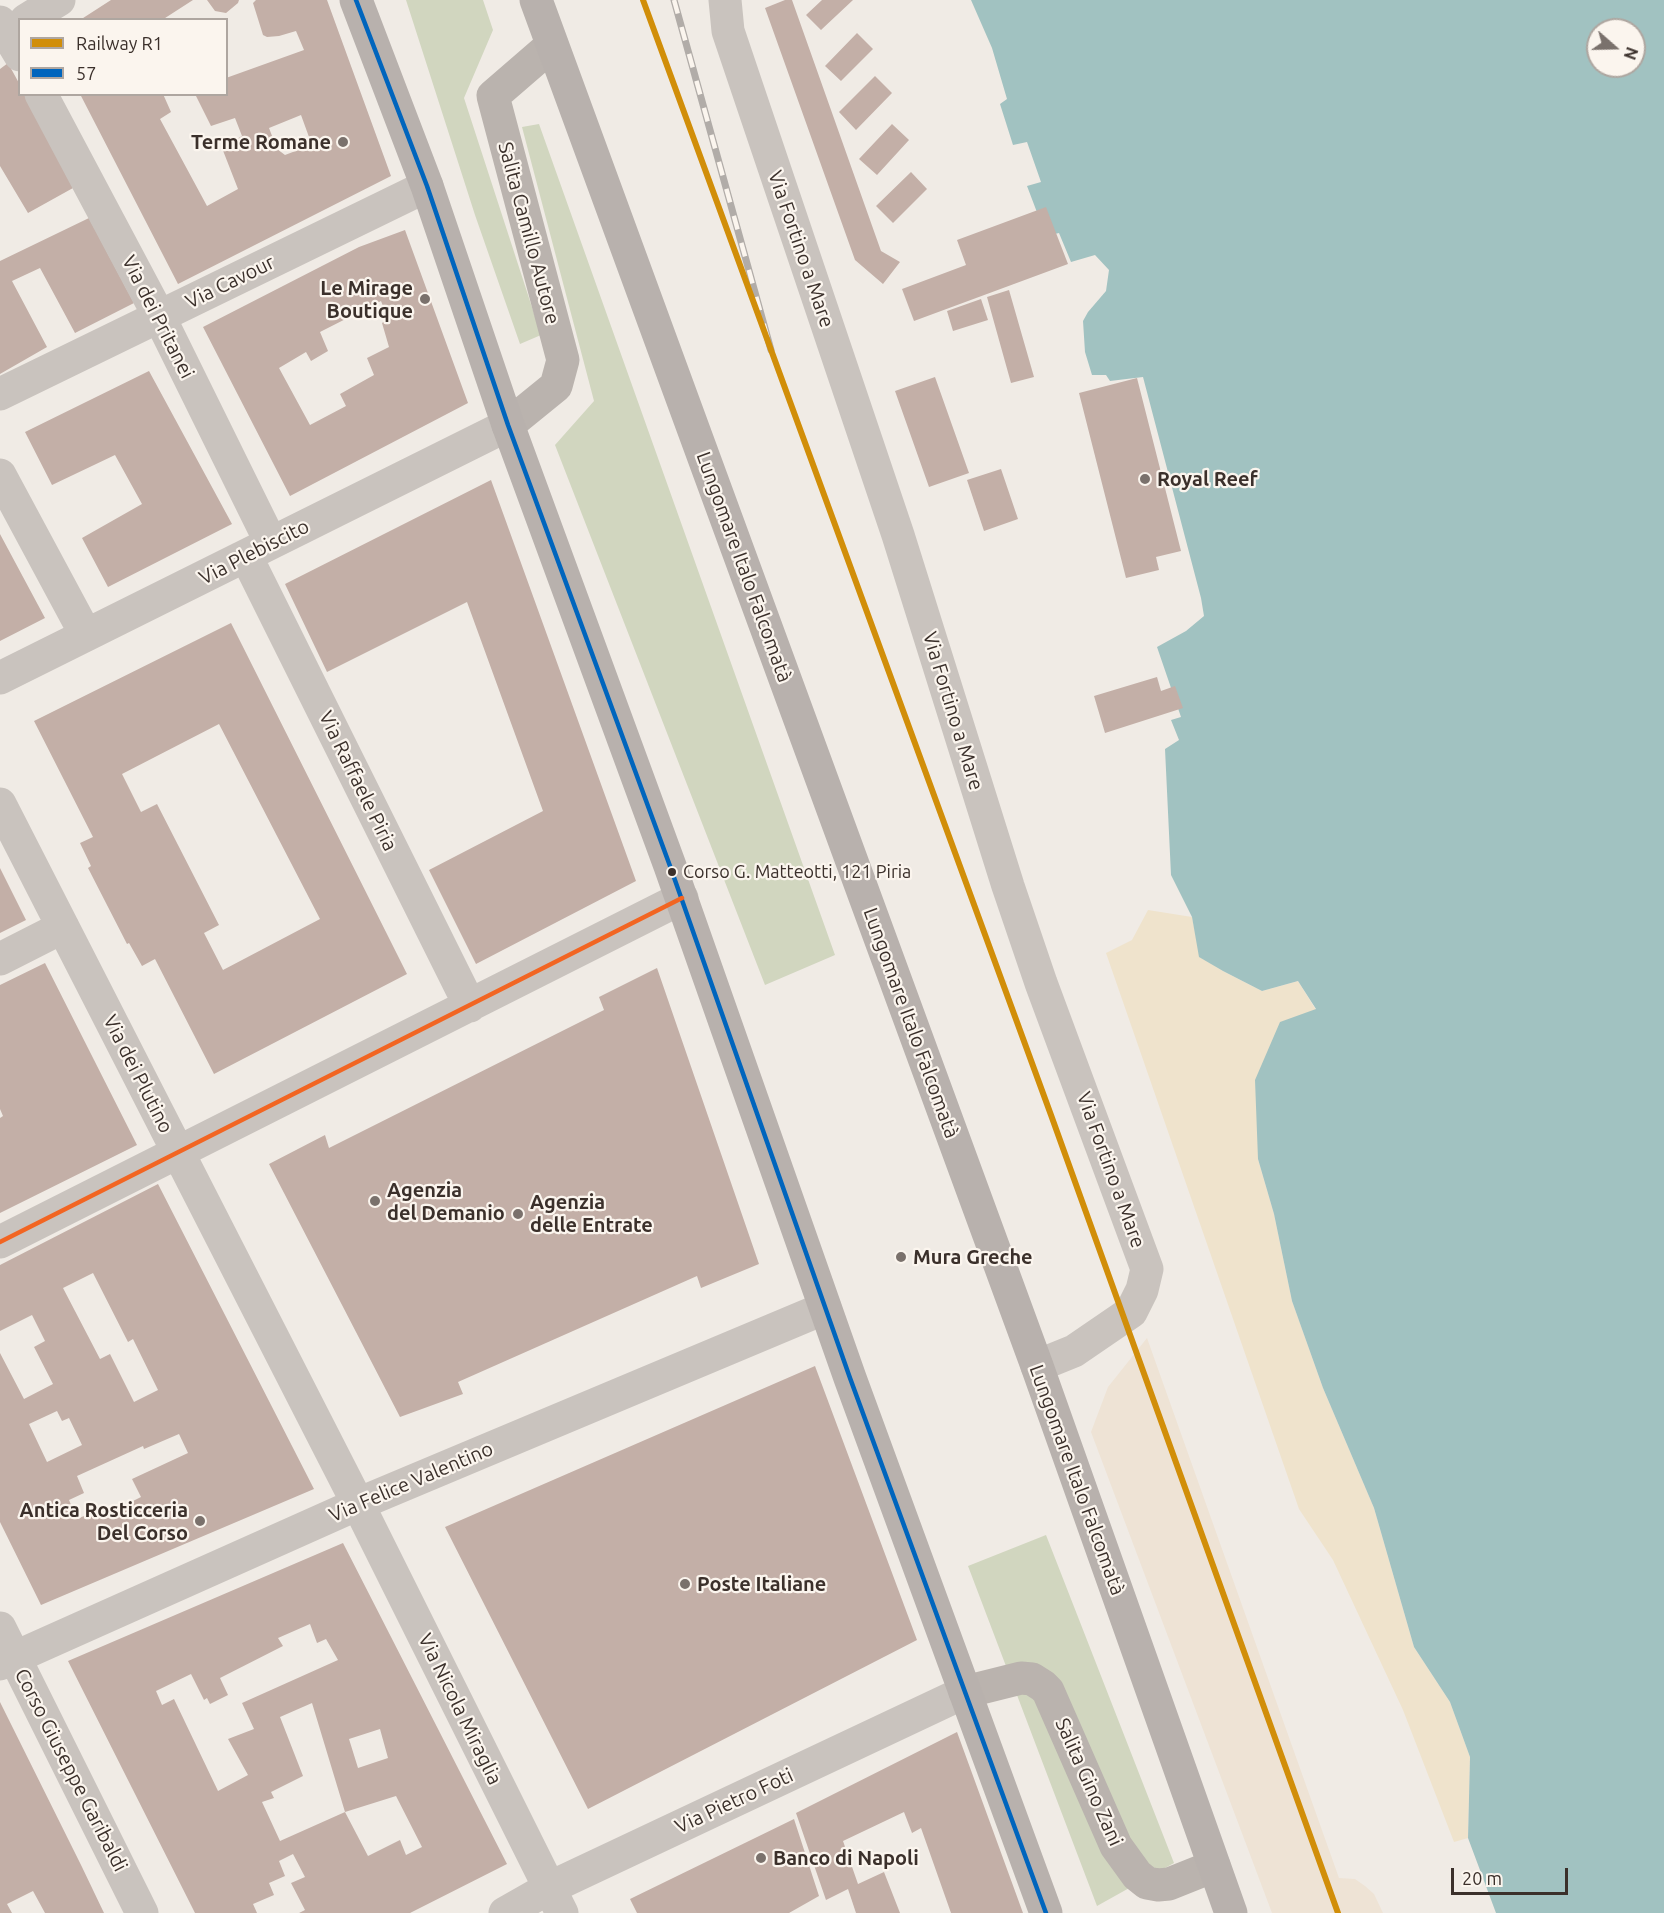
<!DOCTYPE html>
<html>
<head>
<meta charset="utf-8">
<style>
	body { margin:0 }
	#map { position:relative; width:1664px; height:1913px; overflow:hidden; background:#f0ebe5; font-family:Ubuntu,sans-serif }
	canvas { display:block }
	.legend { position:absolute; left:18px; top:18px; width:210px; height:78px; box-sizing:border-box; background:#fbf5ee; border:2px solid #aea6a0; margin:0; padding:8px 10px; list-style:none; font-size:18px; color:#3b302b }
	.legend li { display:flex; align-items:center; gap:12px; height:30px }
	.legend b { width:30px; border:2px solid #aea6a0 }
	.north { position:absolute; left:1586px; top:18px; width:60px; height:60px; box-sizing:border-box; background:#fbf5ee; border:2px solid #aea6a0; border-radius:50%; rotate:110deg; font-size:16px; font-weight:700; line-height:24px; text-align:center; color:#3b302b }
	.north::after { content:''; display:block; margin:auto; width:21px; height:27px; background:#7a716c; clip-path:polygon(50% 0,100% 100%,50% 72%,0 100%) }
	.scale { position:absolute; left:1451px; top:1868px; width:117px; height:27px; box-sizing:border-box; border:3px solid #3b302b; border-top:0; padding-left:8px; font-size:18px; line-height:21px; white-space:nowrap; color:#3b302b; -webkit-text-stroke:4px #fbf5ee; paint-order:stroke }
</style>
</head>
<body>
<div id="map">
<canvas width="1664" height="1913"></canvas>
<ul class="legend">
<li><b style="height:8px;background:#d18e09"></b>Railway R1</li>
<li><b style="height:8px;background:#0065bd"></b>57</li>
</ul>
<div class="north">N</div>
<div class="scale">20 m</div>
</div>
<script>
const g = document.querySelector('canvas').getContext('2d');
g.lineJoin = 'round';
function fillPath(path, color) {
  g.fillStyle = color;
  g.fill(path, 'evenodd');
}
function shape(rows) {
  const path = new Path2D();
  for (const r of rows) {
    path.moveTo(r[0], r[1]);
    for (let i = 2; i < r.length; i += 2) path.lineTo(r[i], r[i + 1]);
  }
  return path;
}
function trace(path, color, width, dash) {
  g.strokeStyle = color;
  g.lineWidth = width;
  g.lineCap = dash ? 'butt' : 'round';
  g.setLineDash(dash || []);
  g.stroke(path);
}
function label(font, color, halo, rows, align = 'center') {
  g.font = font + ' Ubuntu,sans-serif';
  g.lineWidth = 4.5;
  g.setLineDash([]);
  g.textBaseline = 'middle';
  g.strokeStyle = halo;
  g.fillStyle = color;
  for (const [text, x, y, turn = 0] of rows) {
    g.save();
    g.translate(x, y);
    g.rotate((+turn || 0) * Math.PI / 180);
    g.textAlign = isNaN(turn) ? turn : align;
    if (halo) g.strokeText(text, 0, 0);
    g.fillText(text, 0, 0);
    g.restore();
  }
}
fillPath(shape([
	[406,0,483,0,493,30,464,98,541,335,520,344,475,215],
	[539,124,835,955,765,985,555,445,594,401,522,127],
	[1046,1535,1174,1863,1097,1906,968,1566]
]), '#d1d6bf');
fillPath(shape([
	[1148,910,1192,917,1200,957,1223,971,1262,991,1298,981,1316,1010,1258,1159,1274,1214,1292,1301,1323,1388,1374,1508,1414,1647,1450,1702,1470,1757,1468,1838,1454,1842,1403,1710,1333,1560,1299,1509,1106,953,1132,940]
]), '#efe3cc');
fillPath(shape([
	[1147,1338,1339,1878,1355,1879,1365,1886,1374,1894,1383,1913,1272,1913,1091,1432,1108,1387]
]), '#eee3d5');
fillPath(shape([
	[971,0,1664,0,1664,1913,1496,1913,1468,1838,1470,1757,1450,1702,1414,1647,1374,1508,1323,1388,1292,1301,1274,1214,1258,1159,1255,1080,1280,1022,1316,1009,1298,981,1262,991,1223,971,1199,957,1192,917,1171,875,1165,749,1179,740,1171,720,1181,717,1157,647,1186,631,1204,616,1201,598,1143,377,1110,381,1106,375,1092,375,1085,352,1083,321,1088,312,1106,291,1109,270,1095,255,1071,262,1059,233,1046,236,1027,186,1041,182,1027,142,1013,145,1000,104,1007,99,992,48],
	[1598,30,1634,30,1634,66,1598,66]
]), '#a1c2c1');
fillPath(shape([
	[111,0,193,0,162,20,80,20],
	[207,0,239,0,238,3,226,13,215,11],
	[256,0,327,0,391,176,178,284,80,94,163,94,171,112,160,119,207,206,238,189,222,148,242,136,235,118,211,126,195,94,226,94,226,78,304,50,296,31,279,36,267,37,263,35,253,3],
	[301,115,309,137,306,147,285,155,277,149,269,128],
	[785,0,792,0,881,251,900,262,883,284,855,260,765,8],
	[822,0,853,0,821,30,806,15],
	[857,33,873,49,841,81,825,66],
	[8,63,20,85,20,94,24,94,73,188,28,213,0,166,0,69],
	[875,76,892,93,856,130,839,112],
	[892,124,909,140,877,175,859,159],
	[911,172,927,189,893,223,876,206],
	[1046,207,1068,264,914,321,902,289,966,265,957,240],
	[89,218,134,303,75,333,40,268,12,281,47,347,0,374,0,261],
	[405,230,468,403,290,496,203,327,359,247],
	[381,301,388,319,382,323,389,347,367,358,374,375,340,394,346,406,310,425,279,368,306,352,311,361,328,351,320,332],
	[1009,290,1034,377,1011,383,987,297],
	[981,299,988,320,953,331,947,311],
	[149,371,232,524,108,587,82,538,142,504,115,455,52,485,25,432],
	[935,377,969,473,929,487,895,391],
	[1137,378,1181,551,1156,557,1159,570,1126,578,1079,393],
	[1001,469,1018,519,984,531,967,480],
	[491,480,636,881,476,964,429,870,543,811,467,602,327,672,285,584],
	[0,534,45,618,0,641],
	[231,623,407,974,214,1074,155,959,142,966,129,943,127,944,88,868,91,866,80,843,93,837,34,721],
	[219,724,320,919,223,970,204,933,219,925,157,804,141,812,122,774],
	[1157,677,1161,691,1175,686,1183,708,1105,733,1094,696],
	[0,868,26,920,0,933],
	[45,963,137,1145,0,1213,0,1118,3,1116,0,1109,0,985],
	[657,968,759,1264,701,1288,697,1276,458,1382,463,1394,400,1417,269,1164,325,1135,329,1148,604,1010,599,997],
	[158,1184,314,1489,41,1605,0,1522,0,1353,24,1399,53,1384,34,1347,45,1341,32,1315,0,1331,0,1265],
	[93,1273,128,1342,133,1339,158,1390,134,1402,110,1354,100,1359,63,1288],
	[57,1411,62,1421,69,1418,82,1445,47,1462,29,1424],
	[179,1434,188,1453,132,1479,141,1497,125,1505,98,1510,77,1519,69,1500,84,1493,77,1476,143,1446,144,1449],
	[815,1366,917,1640,588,1809,445,1527],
	[343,1543,507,1864,410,1913,299,1913,305,1910,291,1883,305,1877,293,1854,279,1861,285,1876,269,1883,274,1895,253,1904,257,1913,195,1913,68,1661],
	[310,1624,317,1643,326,1639,338,1660,242,1703,254,1729,228,1739,248,1775,218,1791,174,1699,162,1705,156,1691,191,1674,204,1700,207,1698,210,1704,228,1695,220,1678,283,1646,278,1638],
	[312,1703,345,1812,280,1841,262,1802,274,1798,271,1792,303,1776,280,1717],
	[380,1729,388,1758,358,1768,349,1739],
	[396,1796,422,1847,406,1855,400,1840,368,1856,345,1812],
	[0,1702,82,1867,104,1913,45,1913,33,1891,7,1904,12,1913,0,1913],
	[957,1732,1023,1913,951,1913,921,1828,912,1833,904,1812,843,1841,858,1884,884,1872,900,1913,856,1913,848,1889,826,1900,796,1813],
	[794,1819,819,1896,789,1913,637,1913,630,1899]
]), '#c3afa7');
trace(shape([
	[725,0,728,31,898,535,1008,886,1041,983,1147,1269,1142,1290,1131,1312,1074,1351,1037,1366],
	[26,20,59,0],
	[0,22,20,55],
	[41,94,159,316,271,543],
	[0,394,427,186],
	[0,475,86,635],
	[246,556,470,1006],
	[0,678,508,425],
	[0,804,358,1504,562,1913],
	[0,959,63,927],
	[0,1242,682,898],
	[0,1628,142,1913],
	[0,1664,358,1504,825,1308],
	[505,1913,549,1888,965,1692]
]), '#c9c3be', 33);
trace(shape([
	[508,425,556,386,563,360,493,96,552,45],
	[965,1692,1021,1678,1032,1679,1043,1686,1048,1691,1116,1846,1137,1875,1147,1883,1158,1885,1169,1884,1214,1866]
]), '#bab3ae', 33);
trace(shape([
	[356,0,427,186,508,425,670,866,850,1378,1046,1913],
	[536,0,1037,1366,1231,1913]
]), '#b8b1ad', 33);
const rail = shape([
	[674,0,771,350]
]);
trace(rail, '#b1aca8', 7);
trace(rail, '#fbf5ee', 4.5, [14]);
trace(shape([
	[356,0,427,186,508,425,670,866,850,1378,1046,1913]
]), '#0065bd', 4.5);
trace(shape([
	[0,1242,682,898]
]), '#f26522', 4.5);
trace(shape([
	[643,0,1051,1115,1338,1913]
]), '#d18e09', 6);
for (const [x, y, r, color] of [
	[343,142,6,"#7a716c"],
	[425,299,6,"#7a716c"],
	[1145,479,6,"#7a716c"],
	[672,872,5,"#3b302b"],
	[375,1201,6,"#7a716c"],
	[518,1214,6,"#7a716c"],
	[901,1257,6,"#7a716c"],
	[200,1521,6,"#7a716c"],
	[685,1584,6,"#7a716c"],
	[761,1858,6,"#7a716c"]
]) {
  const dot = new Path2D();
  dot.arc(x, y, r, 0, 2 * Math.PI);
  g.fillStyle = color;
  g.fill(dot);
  trace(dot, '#fbf5ee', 2);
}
label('18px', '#3b302b', '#fbf5ee', [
	["Corso G. Matteotti, 121 Piria",683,872]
], 'left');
label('bold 20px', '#3b302b', '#fbf5ee', [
	["Terme Romane",331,142,"right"],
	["Le Mirage",413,288,"right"],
	["Boutique",413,311,"right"],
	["Royal Reef",1157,479],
	["Agenzia",387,1190],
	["del Demanio",387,1213],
	["Agenzia",530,1202],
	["delle Entrate",530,1225],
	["Mura Greche",913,1257],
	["Antica Rosticceria",188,1510,"right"],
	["Del Corso",188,1533,"right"],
	["Poste Italiane",697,1584],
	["Banco di Napoli",773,1858]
], 'left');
label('20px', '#3b302b', '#fbf5ee', [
	["Salita Camillo Autore",529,233,75],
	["Via Fortino a Mare",801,249,71],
	["Via Cavour",230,282,-26],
	["Via dei Pritanei",158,317,63],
	["Via Plebiscito",254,552,-27],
	["Lungomare Italo Falcomatà",744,567,70],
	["Via Fortino a Mare",953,711,73],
	["Via Raffaele Piria",358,781,64],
	["Lungomare Italo Falcomatà",911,1023,70],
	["Via dei Plutino",138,1074,63],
	["Via Fortino a Mare",1111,1170,70],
	["Lungomare Italo Falcomatà",1077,1480,70],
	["Via Felice Valentino",411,1482,-23],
	["Via Nicola Miraglia",460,1709,64],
	["Corso Giuseppe Garibaldi",71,1770,63],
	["Salita Gino Zani",1089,1782,66],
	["Via Pietro Foti",734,1801,-25]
]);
</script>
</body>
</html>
